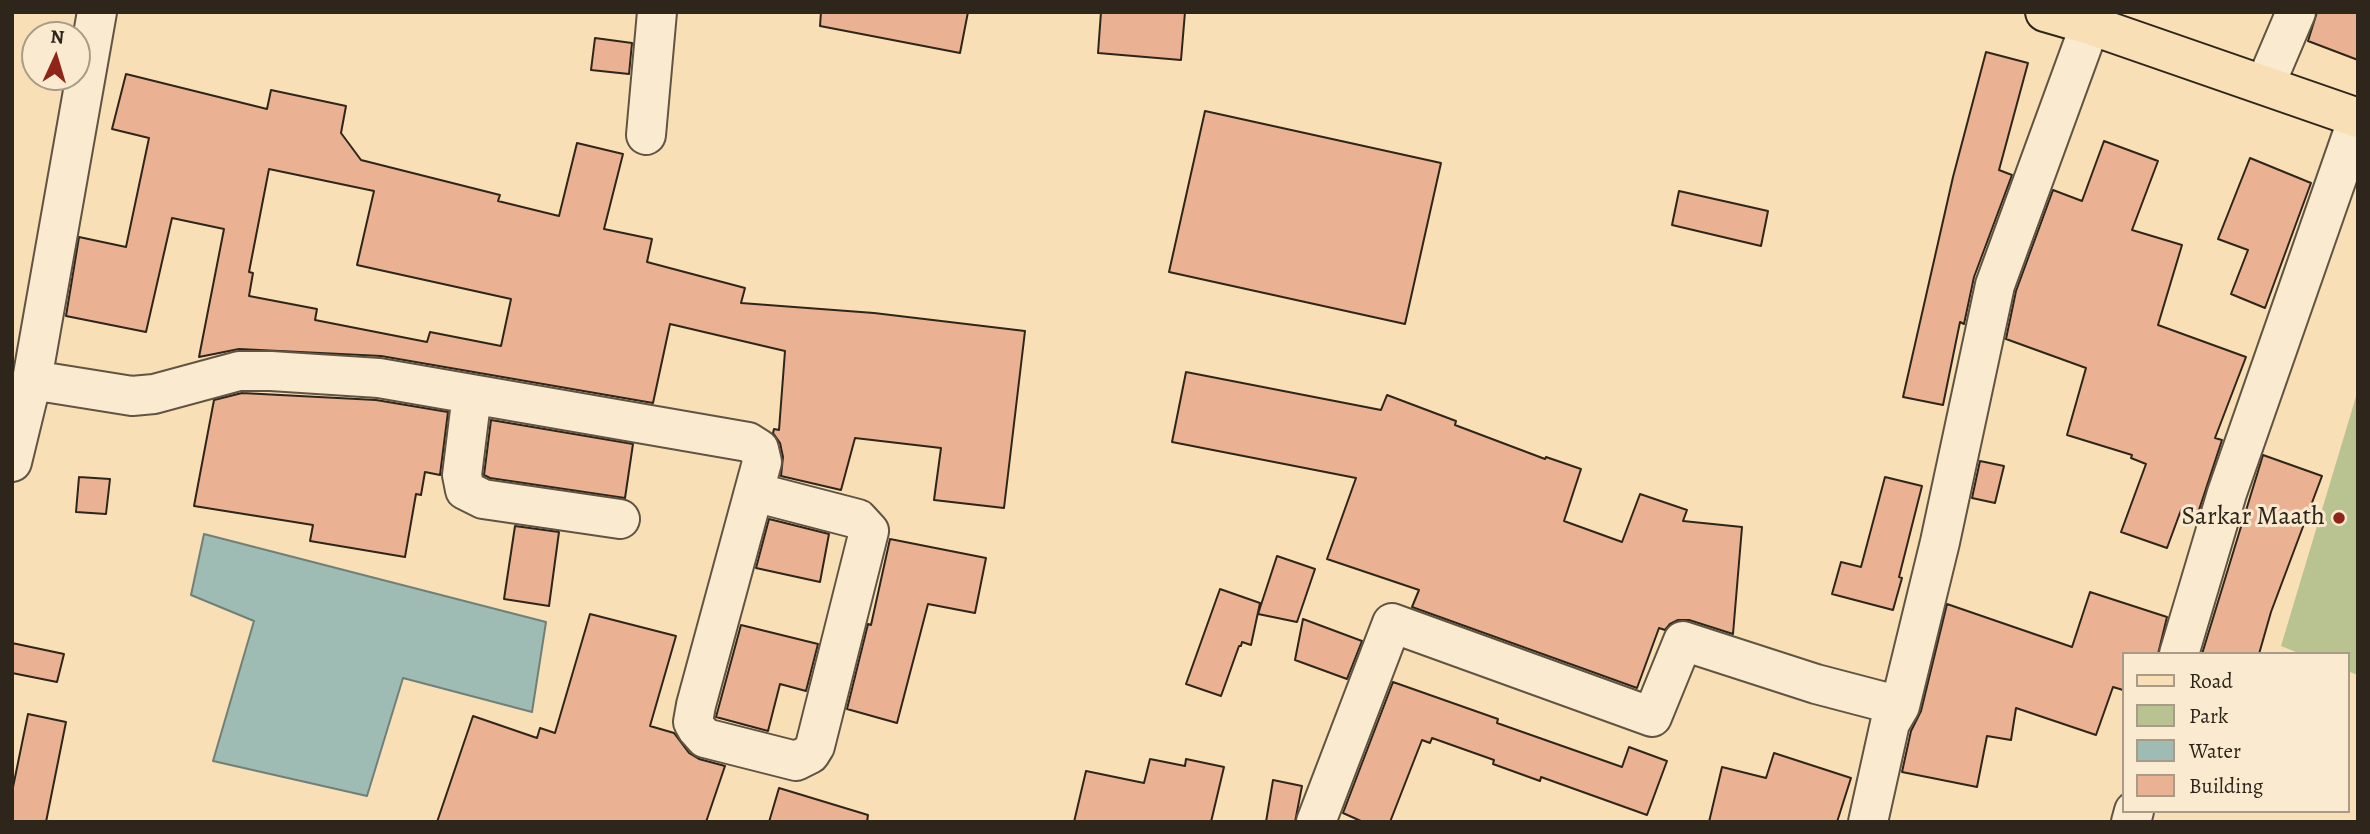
<!DOCTYPE html>
<html>
<head>
<meta charset="utf-8">
<style>
	body { margin:0 }
	#map { position:relative; width:2370px; height:834px; overflow:hidden; background:#f8dfb6; font-family:Alegreya,serif }
	canvas { display:block }
	.frame { position:absolute; inset:0; border:14px solid #2e251b; pointer-events:none }
	.legend { position:absolute; left:2122px; top:652px; width:228px; height:161px; box-sizing:border-box; background:#faead0; border:2px solid #a89b88; margin:0; padding:9px 12px; list-style:none; font-size:21px; color:#2e251b }
	.legend li { display:flex; align-items:center; gap:14px; height:35px }
	.legend b { width:35px; border:2px solid #a89b88 }
	.north { position:absolute; left:21px; top:21px; width:70px; height:70px; box-sizing:border-box; background:#faead0; border:2px solid #a89b88; border-radius:50%; rotate:4deg; font-size:19px; font-weight:700; line-height:28px; text-align:center; color:#2e251b }
	.north::after { content:''; display:block; margin:auto; width:24px; height:32px; background:#8f2418; clip-path:polygon(50% 0,100% 100%,50% 72%,0 100%) }
</style>
</head>
<body>
<div id="map">
<canvas width="2370" height="834"></canvas>
<div class="frame"></div>
<ul class="legend">
<li><b style="height:9px;background:#f8dfb6"></b>Road</li>
<li><b style="height:19px;background:#b9c291"></b>Park</li>
<li><b style="height:19px;background:#9ebcb4"></b>Water</li>
<li><b style="height:19px;background:#eab192"></b>Building</li>
</ul>
<div class="north">N</div>
</div>
<script>
const g = document.querySelector('canvas').getContext('2d');
g.lineJoin = 'round';
function fillPath(path, color) {
  g.fillStyle = color;
  g.fill(path, 'evenodd');
}
function shape(rows) {
  const path = new Path2D();
  for (const r of rows) {
    path.moveTo(r[0], r[1]);
    for (let i = 2; i < r.length; i += 2) path.lineTo(r[i], r[i + 1]);
  }
  return path;
}
function trace(path, color, width, dash) {
  g.strokeStyle = color;
  g.lineWidth = width;
  g.lineCap = dash ? 'butt' : 'round';
  g.setLineDash(dash || []);
  g.stroke(path);
}
function label(font, color, halo, rows, align = 'center') {
  g.font = font + ' Alegreya,serif';
  g.lineWidth = 6;
  g.setLineDash([]);
  g.textBaseline = 'middle';
  g.strokeStyle = halo;
  g.fillStyle = color;
  for (const [text, x, y, turn = 0] of rows) {
    g.save();
    g.translate(x, y);
    g.rotate((+turn || 0) * Math.PI / 180);
    g.textAlign = isNaN(turn) ? turn : align;
    if (halo) g.strokeText(text, 0, 0);
    g.fillText(text, 0, 0);
    g.restore();
  }
}
fillPath(shape([
	[2358,390,2358,675,2347,671,2347,654,2301,654,2281,646]
]), '#b9c291');
const water = shape([
	[204,534,546,622,532,712,403,678,367,796,213,761,254,621,191,595,204,534]
]);
fillPath(water, '#9ebcb4');
trace(water, '#718077', 2);
const building = shape([
	[821,12,968,12,960,53,820,26,821,12],
	[1101,12,1185,12,1181,60,1098,53,1101,12],
	[2317,12,2358,12,2358,60,2308,41,2317,12],
	[595,38,632,43,629,74,591,70,595,38],
	[1986,52,2028,63,1999,170,2012,175,1974,277,1964,324,1960,322,1943,405,1903,397,1953,177,1986,52],
	[126,74,267,109,271,90,346,106,341,133,361,160,500,195,498,201,559,216,577,143,623,154,604,229,652,239,647,262,745,288,741,303,874,313,1025,331,1004,508,934,500,941,448,855,438,841,490,781,476,783,457,780,443,773,433,774,429,779,430,785,351,670,324,653,403,381,356,239,349,199,357,224,229,172,218,146,332,66,316,79,237,126,247,149,138,112,129,126,74],
	[269,169,374,191,357,265,511,299,501,346,430,332,427,342,315,320,317,309,249,296,253,273,249,272,269,169],
	[1205,111,1441,163,1405,324,1169,272,1205,111],
	[2104,141,2158,161,2132,230,2182,245,2158,325,2246,357,2215,438,2222,440,2197,516,2181,510,2167,548,2121,532,2146,464,2131,458,2132,455,2067,435,2086,368,2006,339,2016,291,2053,190,2082,201,2104,141],
	[2250,158,2311,183,2265,308,2231,294,2248,250,2218,239,2250,158],
	[1679,191,1768,211,1761,246,1672,225,1679,191],
	[1186,372,1381,410,1387,395,1456,421,1455,425,1545,459,1546,457,1581,469,1564,521,1622,542,1640,494,1687,510,1683,521,1742,527,1733,634,1689,620,1678,620,1670,624,1665,630,1659,628,1637,688,1412,607,1419,590,1327,559,1356,478,1172,442,1186,372],
	[242,393,376,400,448,412,440,475,425,472,421,495,416,494,405,557,310,541,313,525,194,506,214,400,242,393],
	[491,420,633,444,625,498,490,478,484,475,491,420],
	[2263,455,2322,476,2271,612,2259,654,2202,654,2263,455],
	[1980,461,2004,466,1995,503,1972,498,1980,461],
	[79,477,110,479,106,514,76,512,79,477],
	[1885,477,1922,486,1899,577,1902,578,1893,610,1832,594,1841,562,1861,567,1885,477],
	[769,519,829,534,820,582,756,568,769,519],
	[515,526,559,532,549,606,504,599,515,526],
	[890,539,986,558,975,613,928,604,897,723,847,709,868,624,871,625,890,539],
	[1277,556,1315,569,1297,622,1258,614,1277,556],
	[1220,589,1260,603,1251,645,1242,642,1241,646,1239,646,1221,696,1186,684,1220,589],
	[2090,592,2167,617,2158,654,2123,654,2123,690,2113,687,2096,735,2016,708,2011,740,1987,736,1977,787,1902,772,1911,731,1921,711,1947,604,2072,647,2090,592],
	[590,614,676,636,650,726,674,733,689,753,699,759,725,766,706,822,437,822,473,716,537,738,540,728,555,733,590,614],
	[1303,619,1362,641,1347,679,1295,660,1303,619],
	[741,625,818,644,806,691,780,684,768,731,716,717,741,625],
	[12,643,64,654,57,682,12,673,12,643],
	[1393,682,1498,719,1497,723,1622,767,1629,747,1667,761,1647,815,1541,777,1540,781,1493,764,1494,760,1432,738,1430,743,1422,740,1390,822,1363,822,1343,813,1393,682],
	[28,714,66,722,46,822,12,822,12,792,28,714],
	[1774,753,1851,778,1837,822,1709,822,1722,767,1766,778,1774,753],
	[1150,759,1185,766,1186,759,1224,767,1211,822,1074,822,1086,771,1144,783,1150,759],
	[1273,780,1302,786,1295,822,1266,822,1273,780],
	[779,788,868,815,867,822,769,822,779,788]
]);
fillPath(building, '#eab192');
trace(building, '#2e251b', 2);
const minor = shape([
	[2265,85,2296,12],
	[646,135,657,12],
	[32,380,132,396,154,394,239,371,271,371,379,378,748,442,759,449,762,462,696,705,693,722,697,729,705,738,796,761,810,754,815,746,869,531,858,519,754,492],
	[472,394,462,475,465,490,483,499,620,519],
	[12,462,32,380,97,12],
	[2179,654,2227,493,2358,118],
	[1316,822,1392,623,1652,717,1683,641,1816,684,1900,706],
	[1868,822,1890,723,1900,706,1940,542,1995,285,2090,25],
	[2131,822,2134,811]
]);
const major = shape([
	[2045,12,2090,25,2358,118]
]);
trace(minor, '#605442', 42);
trace(major, '#2e251b', 42);
trace(minor, '#faead0', 38);
trace(major, '#f8dfb6', 38);
for (const [x, y, r, color] of [
	[2339,518,7,"#8f2418"]
]) {
  const dot = new Path2D();
  dot.arc(x, y, r, 0, 2 * Math.PI);
  g.fillStyle = color;
  g.fill(dot);
  trace(dot, '#faead0', 2.5);
}
label('26px', '#2e251b', '#faead0', [
	["Sarkar Maath",2325,518]
], 'right');
</script>
</body>
</html>
